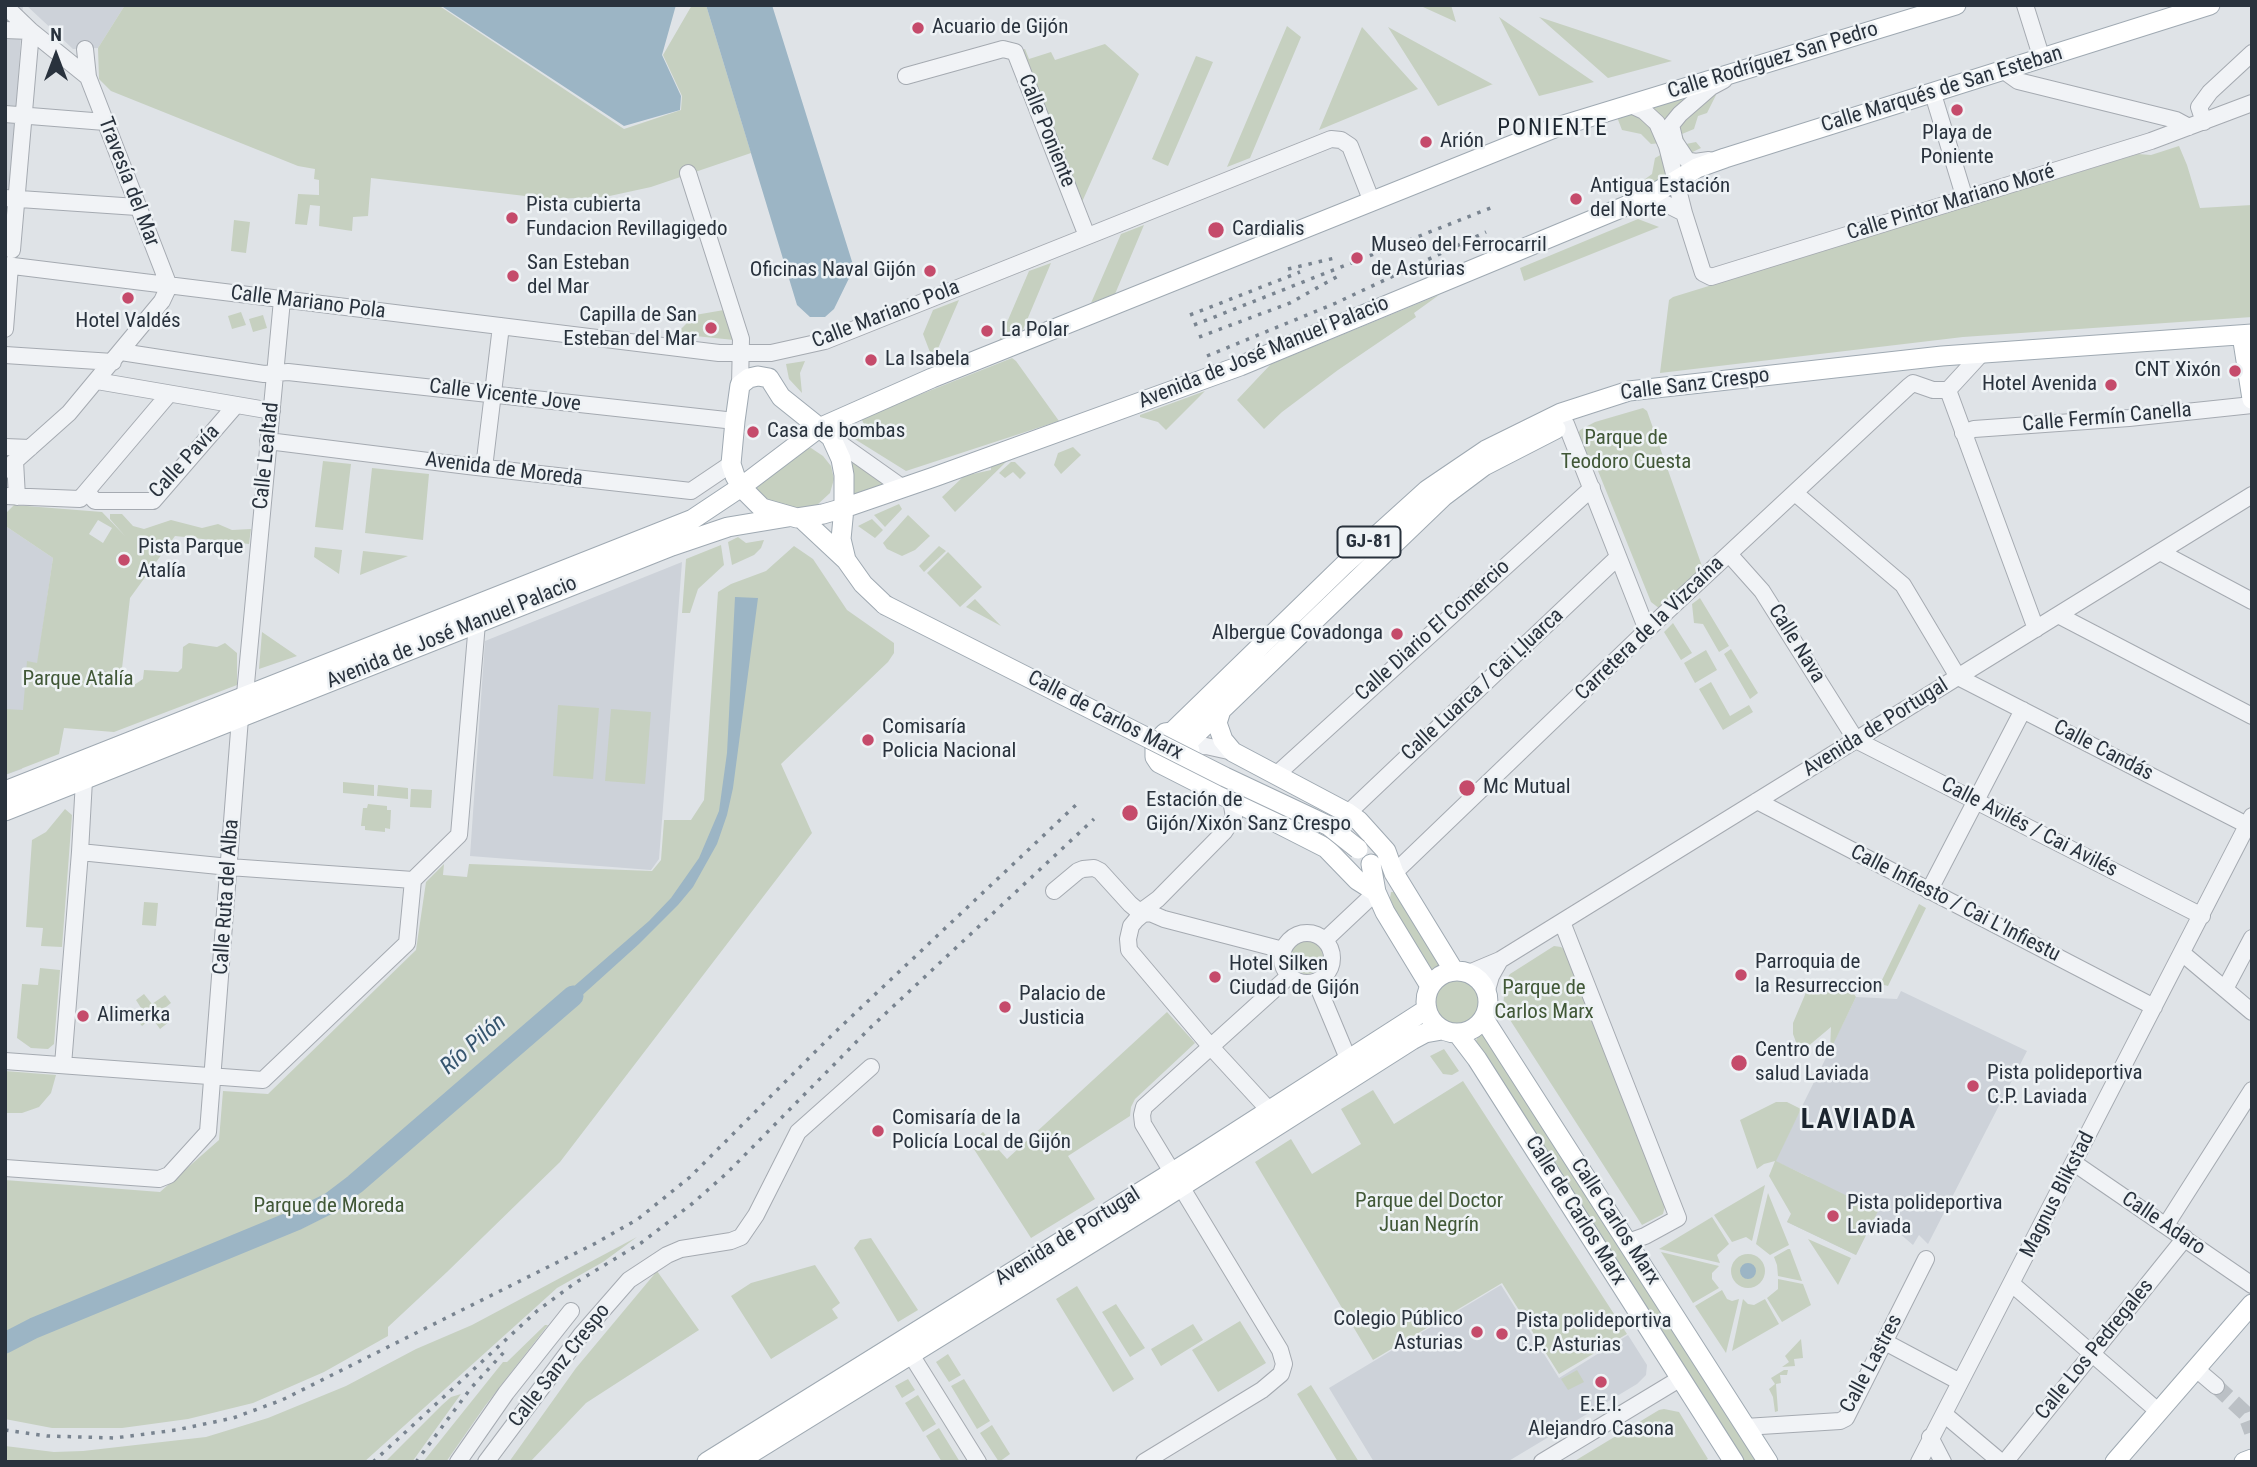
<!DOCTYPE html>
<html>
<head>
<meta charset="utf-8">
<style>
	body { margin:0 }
	#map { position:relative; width:2257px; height:1467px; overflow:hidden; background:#dfe3e7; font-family:"Roboto Condensed",sans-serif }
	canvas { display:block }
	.frame { position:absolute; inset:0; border:7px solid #29323d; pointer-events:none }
	.north { position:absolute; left:21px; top:21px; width:70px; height:70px; -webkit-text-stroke:5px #eef2f5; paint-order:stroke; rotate:0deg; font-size:19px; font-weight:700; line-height:28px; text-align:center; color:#29323d }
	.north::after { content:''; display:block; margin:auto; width:24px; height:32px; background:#29323d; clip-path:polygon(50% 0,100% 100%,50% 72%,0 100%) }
</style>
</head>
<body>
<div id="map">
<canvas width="2257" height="1467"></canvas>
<div class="frame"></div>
<div class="north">N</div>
</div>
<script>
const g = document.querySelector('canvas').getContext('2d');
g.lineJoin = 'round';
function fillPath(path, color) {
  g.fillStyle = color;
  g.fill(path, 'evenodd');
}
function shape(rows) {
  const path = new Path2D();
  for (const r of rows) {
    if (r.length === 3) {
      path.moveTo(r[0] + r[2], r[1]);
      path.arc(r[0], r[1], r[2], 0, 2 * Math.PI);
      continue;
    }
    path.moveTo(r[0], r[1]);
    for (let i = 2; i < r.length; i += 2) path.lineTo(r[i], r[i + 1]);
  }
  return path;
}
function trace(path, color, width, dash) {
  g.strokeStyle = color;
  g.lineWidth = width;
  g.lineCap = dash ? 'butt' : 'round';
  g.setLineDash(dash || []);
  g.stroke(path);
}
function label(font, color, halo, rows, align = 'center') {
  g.font = font + ' "Roboto Condensed",sans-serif';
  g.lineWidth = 5;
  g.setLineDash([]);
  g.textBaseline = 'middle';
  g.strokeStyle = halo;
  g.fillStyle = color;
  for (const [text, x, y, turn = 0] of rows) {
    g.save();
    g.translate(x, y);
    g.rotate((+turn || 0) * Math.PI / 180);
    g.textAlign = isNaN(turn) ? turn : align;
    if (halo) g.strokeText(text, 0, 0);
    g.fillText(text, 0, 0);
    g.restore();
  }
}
fillPath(shape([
	[5,5,23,5,11,191,5,191],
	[26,5,125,5,98,48,73,49],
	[5,511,7,512,7,527,53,558,22,769,5,775],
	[682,562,659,859,651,870,470,856,485,641],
	[1901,991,2027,1051,1928,1244,1919,1235,1913,1245,1885,1221,1875,1217,1856,1255,1787,1222,1809,1177,1775,1161,1856,997,1897,999],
	[1501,1285,1559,1378,1628,1335,1647,1365,1646,1375,1637,1384,1507,1462,1374,1462,1329,1388]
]), '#cdd2d9');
fillPath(shape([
	[125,5,438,5,624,129,681,110,682,96,663,55,692,5,706,5,751,153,651,187,605,197,551,199,371,178,368,216,353,217,352,231,319,226,320,206,310,205,307,225,295,224,298,194,319,195,319,180,314,179,315,169,298,166,111,91,99,79,98,48],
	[1423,5,1451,5,1456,22,1423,7],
	[1499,17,1594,82,1539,96],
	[1539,17,1672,61,1608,78],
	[1287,26,1301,37,1250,158,1227,167],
	[1362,27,1418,89,1319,130],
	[1388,27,1492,84,1493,84,1438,106],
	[1105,44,1139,74,1078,211,1015,52,1025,49,1029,59,1051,52,1055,60],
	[1196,56,1213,62,1168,166,1152,159],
	[1695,92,1716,95,1707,113,1698,116,1694,129,1682,134,1686,144,1696,142,1701,148,1669,163,1667,177,1636,194,1633,188,1652,174,1655,158,1664,153,1661,143,1651,144,1641,134,1622,130,1617,117],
	[2179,146,2187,165,2200,208,2252,205,2252,317,1963,337,1660,373,1669,300,1673,297,2138,154,2151,155],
	[1638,219,1659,227,1524,281,1520,268],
	[234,220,250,222,246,253,231,251],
	[1144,225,1115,294,1091,303,1121,234],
	[1051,263,1022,332,999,341,1029,271],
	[1439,295,1414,313,1416,317,1338,370,1282,412,1264,429,1237,400,1271,364],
	[959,300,933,360,923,334,933,310],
	[724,310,734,340,676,334,695,315],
	[241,312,246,325,232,329,228,316],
	[263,315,267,328,253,332,249,319],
	[1012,358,1016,361,1059,421,906,471,853,438,866,428,861,418],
	[805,361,800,373,802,393,789,379,786,364],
	[1205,391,1166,430,1158,422,1140,417,1140,415],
	[1643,408,1647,411,1703,569,1660,609,1651,602,1592,456,1580,454,1575,439,1580,430,1595,422],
	[1073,447,1081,455,1061,474,1054,465,1058,453],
	[811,448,823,456,831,466,834,479,830,493,817,505,804,510,788,508,770,501,752,488,804,449],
	[845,452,882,483,882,486,852,496],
	[323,461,351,464,343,530,315,527],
	[1007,461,955,512,942,497,964,476,991,470,991,467],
	[1011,462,1015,462,1026,473,1020,479,1013,472,1005,478,999,473],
	[372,468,429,474,423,540,365,533],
	[899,504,902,509,885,527,874,515],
	[14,505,102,512,125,536,110,519,110,514,122,514,133,526,144,529,171,520,202,528,218,524,232,530,251,529,249,544,175,536,130,598,121,677,131,687,143,679,144,670,178,672,182,668,183,647,189,643,217,647,225,643,237,653,237,685,114,732,64,728,59,754,5,775,5,709,23,710,27,661,37,663,53,558,7,527,7,512],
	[98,520,112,528,103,543,89,534],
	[908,515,930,536,915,550,902,556,887,549,883,543],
	[872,519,883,530,875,538,858,526],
	[738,537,746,543,764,540,761,548,754,555,732,565,728,542],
	[721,545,724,565,698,589,690,613,682,613,686,559],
	[794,546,813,559,847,610,894,643,894,653,888,662,781,764,812,833,560,1162,447,1272,388,1327,388,1336,324,1372,253,1403,188,1419,122,1428,52,1428,5,1419,5,1180,160,1192,219,1140,223,1091,268,1094,416,950,426,882,444,864,443,875,467,877,469,864,652,871,661,860,664,820,691,820,704,800,718,592,731,584,766,571],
	[939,546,946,551,924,572,919,566],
	[315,547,342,550,339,574,314,557],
	[363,551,408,556,360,575],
	[948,552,982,587,960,607,927,573],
	[1700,598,1729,646,1719,652,1703,624,1694,623,1692,604],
	[975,599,1001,626,966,607],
	[1673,623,1692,653,1681,660,1664,632],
	[262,632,297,656,259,669],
	[1731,649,1758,693,1750,699,1724,654],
	[1706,650,1717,670,1695,683,1684,663],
	[1711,682,1730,716,1749,705,1753,712,1723,730,1699,689],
	[558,705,599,708,593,779,553,776],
	[611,709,651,712,645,784,605,781],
	[343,782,374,785,374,796,343,793],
	[378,785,408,788,408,799,377,796],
	[411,789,432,790,431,808,410,807],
	[368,804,387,806,387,810,391,810,390,829,385,828,385,832,365,830,365,826,361,826,363,808,367,808],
	[65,809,72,815,62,947,41,946,43,928,26,927,32,840,46,832],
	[1391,892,1395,892,1440,963,1438,970,1430,970,1401,926,1390,898],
	[144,902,158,903,156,926,142,925],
	[1919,904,1926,908,1888,986,1880,984],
	[1306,957,17],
	[1554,946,1561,947,1565,950,1665,1206,1663,1214,1642,1225,1503,1009,1505,981,1510,974],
	[40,968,60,970,54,1044,48,1049,31,1048,17,1038,22,984,38,985],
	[1458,1002,22],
	[1816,986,1850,988,1856,997,1830,1051,1831,1027,1800,1053,1793,1034,1793,1023,1807,990],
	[144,994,152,1004,165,995,171,1003,161,1011,169,1022,160,1029,152,1018,142,1026,135,1017,143,1011,136,1000],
	[1167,1012,1195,1043,1135,1099,1131,1107,1130,1116,1068,1156,1095,1199,1031,1238,970,1143,983,1132,1007,1159],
	[1479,1034,1482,1034,1759,1462,1744,1462,1475,1043],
	[1444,1049,1459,1071,1452,1075,1443,1074,1430,1056],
	[5,1071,56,1075,51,1093,39,1107,22,1113,5,1113],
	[1463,1081,1627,1334,1559,1374,1502,1283,1373,1360,1255,1162,1291,1139,1312,1174,1361,1144,1341,1109,1373,1090,1394,1124],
	[1776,1102,1787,1102,1801,1109,1776,1161,1878,1211,1856,1255,1787,1222,1791,1214,1769,1176,1775,1161,1764,1164,1757,1169,1740,1120],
	[1765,1185,1752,1241,1746,1237,1732,1242,1714,1215],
	[1768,1193,1789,1245,1770,1255,1756,1244],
	[1712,1217,1729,1244,1717,1255,1720,1263,1659,1249],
	[637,1237,603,1262,557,1288,364,1462,11,1462,5,1460,5,1446,54,1452,83,1451,206,1437,268,1418,346,1386,416,1349,472,1325],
	[871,1238,918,1310,898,1322,854,1248,860,1240],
	[1808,1239,1851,1258,1838,1285],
	[1788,1249,1790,1249,1802,1281,1778,1276,1777,1265,1774,1257],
	[1661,1252,1719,1266,1712,1273,1712,1279,1719,1288,1693,1303],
	[1748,1271,17],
	[815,1265,840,1303,832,1309,838,1318,771,1359,731,1296,751,1283],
	[657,1271,699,1330,586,1403,530,1462,509,1462,576,1368],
	[1778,1279,1803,1284,1811,1305,1782,1322,1767,1298,1778,1289],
	[1077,1286,1134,1379,1113,1392,1056,1299],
	[1722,1290,1727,1299,1732,1301,1739,1299,1726,1353,1695,1306],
	[1743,1299,1748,1304,1754,1305,1765,1299,1779,1324,1732,1351],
	[1116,1304,1145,1348,1130,1357,1102,1312],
	[1240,1321,1266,1363,1218,1392,1192,1350],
	[1193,1324,1203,1340,1161,1366,1151,1349],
	[545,1325,548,1325,485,1406,446,1462,423,1462,503,1362,507,1362],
	[1801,1339,1803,1358,1794,1359,1795,1366,1782,1367,1789,1362,1785,1356],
	[948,1354,961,1375,949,1382,936,1362],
	[1577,1370,1584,1382,1568,1390,1561,1379],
	[1784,1370,1788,1370,1787,1375,1780,1375,1781,1383,1776,1384,1778,1411,1775,1412,1773,1397,1769,1389,1775,1384,1771,1378],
	[908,1379,915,1390,902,1398,895,1386],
	[964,1379,990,1421,977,1429,951,1386],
	[1311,1385,1359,1462,1338,1462,1297,1394],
	[461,1394,412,1462,385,1462,442,1405,451,1397],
	[918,1395,936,1424,923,1432,905,1403],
	[1664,1409,1679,1412,1708,1459,1703,1462,1573,1462,1659,1410],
	[992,1425,1010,1454,999,1462,980,1433],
	[939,1428,960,1462,942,1462,926,1436]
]), '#c6d0c0');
fillPath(shape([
	[440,5,676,5,662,55,681,96,680,110,624,126],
	[706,5,772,5,854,268,834,309,825,317,810,317,797,305],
	[735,597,758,598,733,788,727,815,717,844,693,887,678,905,639,944,557,1018,549,1008,649,921,671,898,699,858,719,811,727,753],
	[1748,1271,8]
]), '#9cb5c5');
trace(shape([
	[5,1343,34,1328,296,1220,330,1203,355,1184,573,996]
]), '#9cb5c5', 21);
trace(shape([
	[2216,1386,2245,1413,2252,1432]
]), '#bbc0c5', 16, [16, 8]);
const minor = shape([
	[2025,5,2042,59],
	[5,6,31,31,88,77],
	[5,30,31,31],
	[85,49,88,77,169,286],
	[2004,71,2018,81,2176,120,2189,127],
	[906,76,1003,49,1015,52,1087,236],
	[1933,94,1965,199],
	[1631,105,1644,111,1657,123,1667,146,1684,213,1703,273,1711,277,2151,141,2252,103],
	[5,114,105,122],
	[2204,122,2199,107,2210,92,2252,53],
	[1709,160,1695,162,1687,160,1675,142,1671,125,1680,114,1711,87,1724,80],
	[688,173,741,339,740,385],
	[1650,196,1684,213],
	[5,198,137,207],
	[12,250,31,31],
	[5,265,719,353,771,353,825,341,1331,139,1341,140,1350,146,1372,202],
	[5,329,10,266],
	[121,352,264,374,288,372,735,421],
	[5,355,113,362],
	[97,381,272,411],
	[1948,390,2036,629],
	[1566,424,1647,630],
	[1963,433,1974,429,2129,418,2252,405],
	[831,437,903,488],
	[268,441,468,466,691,491,731,464],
	[5,447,30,448],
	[15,461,17,497],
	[484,468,501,326],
	[5,470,69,413,162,301,169,286],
	[87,492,95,501,153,501,236,405],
	[1795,493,1903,585,1958,677,2247,825],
	[5,496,80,499,169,394],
	[2160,552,2252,601],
	[1729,554,1762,591,1856,740],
	[2058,615,2252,716],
	[244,705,282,300],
	[1856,740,2202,916],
	[1190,747,1206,746,1233,752],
	[1276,775,1592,488],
	[1757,801,2154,1007],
	[1348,813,1618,557],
	[80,852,229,867,413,880],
	[1394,873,1647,630,1908,387,1913,383,1933,390,1948,390,1982,353],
	[1054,891,1078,871,1083,869,1094,868,1100,871,1130,904,1136,909,1150,913],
	[1929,891,2023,710],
	[1143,910,1158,899,1224,832,1234,817,1231,800],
	[1562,922,1678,1218,1645,1236,1628,1242],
	[1307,958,25],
	[1325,940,1376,892],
	[2182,953,2252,1012],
	[1469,973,1500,960,2252,495],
	[1316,982,1349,1061],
	[2225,989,2252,938],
	[1487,990,1491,976,1500,960],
	[5,1061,263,1080,407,943,413,880,459,835,477,623],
	[63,1065,80,852,84,780,80,772],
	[1269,1110,1211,1047,1129,950,1128,939,1131,926,1136,920,1143,914,1150,913,1164,919,1283,950],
	[2074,1163,2252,1285],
	[5,1168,159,1179,169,1175,208,1132,240,718],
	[2166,1225,2252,1090],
	[2012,1284,2159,1412],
	[1885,1342,1960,1382],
	[905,1345,978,1462],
	[2196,1369,2216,1386],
	[1944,1414,2001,1462],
	[1745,1427,1840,1421,1846,1418,1926,1259],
	[1930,1437,1943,1462],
	[458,1462,506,1393,571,1311],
	[486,1462,581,1335,629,1280,667,1255,681,1249,731,1241,741,1237,756,1215,798,1132,871,1067],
	[1144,1462,1262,1390,1281,1374,1284,1364,1280,1350,1143,1124,1142,1115,1144,1107,1289,976],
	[1542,1462,1681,1378],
	[1919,1462,2252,816],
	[2005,1462,2185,1238]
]);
const major = shape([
	[2242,335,2252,399],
	[801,518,846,560,863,584,885,605],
	[846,560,841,539,844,508,844,475,841,459,831,437,781,397,769,378,758,376,749,378,740,385,735,421,731,464,735,476,741,487,762,508,797,518,823,514,844,508,934,477,1240,366,1650,196,1697,168,1725,158,2210,5],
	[1222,707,1217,723,1223,740,1233,752,1348,813,1359,821,1386,851,1394,873,1454,971],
	[1172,732,1344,565,1427,490,1486,450,1561,413,1629,391,1942,356,2252,334],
	[1188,742,1444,496,1484,466,1556,429],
	[1172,768,1184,763,1190,751,1185,737,1172,732,1165,733,1155,743,1155,757,1159,763,1326,848,1357,880,1376,892],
	[5,791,693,519,741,487,819,428,932,378,1557,127,1956,5],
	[5,811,672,546,728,527,788,517],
	[1371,864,1376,892,1385,912,1430,986],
	[1457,1002,31],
	[1484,1019,1768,1462],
	[1458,1034,1477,1059,1734,1462],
	[707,1462,1200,1155,1427,1009],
	[737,1462,1159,1201,1412,1040,1425,1033,1442,1030],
	[2115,1462,2252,1304],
	[2244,1462,2252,1459]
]);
trace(minor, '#a5aab1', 18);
trace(major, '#9fa9b2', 21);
trace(minor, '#f1f3f6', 16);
trace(major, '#fff', 19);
trace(shape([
	[1288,269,1339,257],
	[1190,315,1300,272],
	[1194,325,1493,207],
	[1199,337,1290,303,1340,275],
	[1207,356,1336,303,1486,232],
	[5,1430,47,1436,115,1438,176,1430,233,1418,282,1400,596,1243,638,1219,690,1177,832,1035,1078,803],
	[373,1462,537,1311,575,1283,641,1243,693,1203,727,1173,870,1028,1094,819],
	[416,1462,471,1388,506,1350]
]), '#798490', 3.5, [3.5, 7]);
const majorBridge = shape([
	[885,605,1225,777,1329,826,1358,849]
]);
trace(majorBridge, '#9fa9b2', 21, []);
trace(majorBridge, '#fff', 19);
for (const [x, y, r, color] of [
	[918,28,7,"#c54b6b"],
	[1957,110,7,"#c54b6b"],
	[1426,142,7,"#c54b6b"],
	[1576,199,7,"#c54b6b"],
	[512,218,7,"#c54b6b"],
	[1216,230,9,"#c54b6b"],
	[1357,258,7,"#c54b6b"],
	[930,271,7,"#c54b6b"],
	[513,276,7,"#c54b6b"],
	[128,298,7,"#c54b6b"],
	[711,328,7,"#c54b6b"],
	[987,331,7,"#c54b6b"],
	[871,360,7,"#c54b6b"],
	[2235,371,7,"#c54b6b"],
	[2111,385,7,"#c54b6b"],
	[753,432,7,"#c54b6b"],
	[124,560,7,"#c54b6b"],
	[1397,634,7,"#c54b6b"],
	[868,740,7,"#c54b6b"],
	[1467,788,9,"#c54b6b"],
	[1130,813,9,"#c54b6b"],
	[1741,975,7,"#c54b6b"],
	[1215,977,7,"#c54b6b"],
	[1005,1007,7,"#c54b6b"],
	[83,1016,7,"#c54b6b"],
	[1739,1063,9,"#c54b6b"],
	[1973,1086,7,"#c54b6b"],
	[878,1131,7,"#c54b6b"],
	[1833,1216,7,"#c54b6b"],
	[1477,1332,7,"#c54b6b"],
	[1502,1334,7,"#c54b6b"],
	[1601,1382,7,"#c54b6b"]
]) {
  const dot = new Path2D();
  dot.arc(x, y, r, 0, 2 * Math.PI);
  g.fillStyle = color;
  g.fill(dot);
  trace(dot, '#eef2f5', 2.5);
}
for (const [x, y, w] of [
	[1369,542,63]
]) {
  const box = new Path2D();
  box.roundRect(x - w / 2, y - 15.5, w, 31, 5);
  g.fillStyle = '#eef2f5';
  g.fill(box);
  trace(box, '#29323d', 2);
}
label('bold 19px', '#29323d', null, [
	["GJ-81",1369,542]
]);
label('21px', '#29323d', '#eef2f5', [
	["Acuario de Gijón",932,28],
	["Playa de",1957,134,"center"],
	["Poniente",1957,158,"center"],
	["Arión",1440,142],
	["Antigua Estación",1590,187],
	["del Norte",1590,211],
	["Pista cubierta",526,206],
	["Fundacion Revillagigedo",526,230],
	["Cardialis",1232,230],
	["Museo del Ferrocarril",1371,246],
	["de Asturias",1371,270],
	["San Esteban",527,264],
	["del Mar",527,288],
	["Oficinas Naval Gijón",916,271,"right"],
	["Capilla de San",697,316,"right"],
	["Esteban del Mar",697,340,"right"],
	["Hotel Valdés",128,322,"center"],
	["La Polar",1001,331],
	["La Isabela",885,360],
	["CNT Xixón",2221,371,"right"],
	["Hotel Avenida",2097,385,"right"],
	["Casa de bombas",767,432],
	["Pista Parque",138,548],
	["Atalía",138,572],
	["Albergue Covadonga",1383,634,"right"],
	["Comisaría",882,728],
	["Policia Nacional",882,752],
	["Mc Mutual",1483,788],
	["Estación de",1146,801],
	["Gijón/Xixón Sanz Crespo",1146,825],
	["Parroquia de",1755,963],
	["la Resurreccion",1755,987],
	["Hotel Silken",1229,965],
	["Ciudad de Gijón",1229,989],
	["Palacio de",1019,995],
	["Justicia",1019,1019],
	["Alimerka",97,1016],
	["Centro de",1755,1051],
	["salud Laviada",1755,1075],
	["Pista polideportiva",1987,1074],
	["C.P. Laviada",1987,1098],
	["Comisaría de la",892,1119],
	["Policía Local de Gijón",892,1143],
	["Pista polideportiva",1847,1204],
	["Laviada",1847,1228],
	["Colegio Público",1463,1320,"right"],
	["Asturias",1463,1344,"right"],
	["Pista polideportiva",1516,1322],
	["C.P. Asturias",1516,1346],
	["E.E.I.",1601,1406,"center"],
	["Alejandro Casona",1601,1430,"center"]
], 'left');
label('21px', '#29323d', '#eef2f5', [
	["Calle Rodríguez San Pedro",1773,61,-17],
	["Calle Marqués de San Esteban",1942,90,-17],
	["Calle Poniente",1046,131,68],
	["Travesía del Mar",128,182,69],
	["Calle Pintor Mariano Moré",1951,203,-17],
	["Calle Mariano Pola",308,303,7],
	["Calle Mariano Pola",886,315,-21],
	["Avenida de José Manuel Palacio",1264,353,-22],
	["Calle Sanz Crespo",1695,385,-7],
	["Calle Vicente Jove",505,396,7],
	["Calle Fermín Canella",2107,418,-5],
	["Calle Lealtad",267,456,-84],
	["Calle Pavía",185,462,-47],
	["Avenida de Moreda",504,470,7],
	["Carretera de la Vizcaína",1650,629,-44],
	["Calle Diario El Comercio",1433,631,-42],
	["Avenida de José Manuel Palacio",452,633,-22],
	["Calle Nava",1796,644,58],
	["Calle Luarca / Cai Ḷḷuarca",1483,685,-43],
	["Calle de Carlos Marx",1105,716,27],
	["Avenida de Portugal",1876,728,-32],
	["Calle Candás",2103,751,27],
	["Calle Avilés / Cai Avilés",2029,828,27],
	["Calle Ruta del Alba",227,897,-86],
	["Calle Infiesto / Cai L'Infiestu",1955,904,27],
	["Magnus Blikstad",2058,1195,-63],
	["Calle de Carlos Marx",1575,1211,58],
	["Calle Carlos Marx",1615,1222,57],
	["Calle Adaro",2163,1224,34],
	["Avenida de Portugal",1068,1237,-32],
	["Calle Los Pedregales",2095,1350,-51],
	["Calle Lastres",1872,1364,-62],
	["Calle Sanz Crespo",560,1366,-52]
]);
label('21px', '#415837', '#eef2f5', [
	["Parque de",1626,439],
	["Teodoro Cuesta",1626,463],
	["Parque Atalía",78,680],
	["Parque de",1544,989],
	["Carlos Marx",1544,1013],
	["Parque del Doctor",1429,1202],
	["Juan Negrín",1429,1226],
	["Parque de Moreda",329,1207]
]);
g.letterSpacing = '2px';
label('23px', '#1b242e', '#eef2f5', [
	["PONIENTE",1553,129]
]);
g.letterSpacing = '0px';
label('italic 23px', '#36556e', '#eef2f5', [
	["Río Pilón",474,1045,-41]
]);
g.letterSpacing = '2px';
label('bold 28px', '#1b242e', '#eef2f5', [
	["LAVIADA",1859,1121]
]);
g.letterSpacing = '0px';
</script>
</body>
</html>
